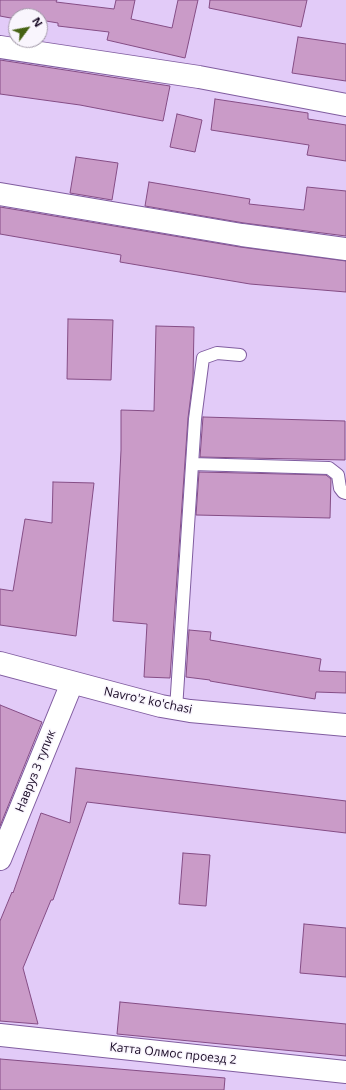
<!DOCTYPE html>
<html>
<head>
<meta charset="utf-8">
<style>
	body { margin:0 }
	#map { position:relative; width:346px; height:1090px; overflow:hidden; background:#e2cbf8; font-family:"Open Sans",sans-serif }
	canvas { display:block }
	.north { position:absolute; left:8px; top:8px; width:40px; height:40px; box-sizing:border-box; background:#f9f5fd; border:1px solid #9f96a6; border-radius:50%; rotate:58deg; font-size:11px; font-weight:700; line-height:16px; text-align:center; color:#170823 }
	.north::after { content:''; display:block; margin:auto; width:14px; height:18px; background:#466213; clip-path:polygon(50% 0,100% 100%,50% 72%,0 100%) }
</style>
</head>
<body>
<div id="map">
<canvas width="346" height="1090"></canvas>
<div class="north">N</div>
</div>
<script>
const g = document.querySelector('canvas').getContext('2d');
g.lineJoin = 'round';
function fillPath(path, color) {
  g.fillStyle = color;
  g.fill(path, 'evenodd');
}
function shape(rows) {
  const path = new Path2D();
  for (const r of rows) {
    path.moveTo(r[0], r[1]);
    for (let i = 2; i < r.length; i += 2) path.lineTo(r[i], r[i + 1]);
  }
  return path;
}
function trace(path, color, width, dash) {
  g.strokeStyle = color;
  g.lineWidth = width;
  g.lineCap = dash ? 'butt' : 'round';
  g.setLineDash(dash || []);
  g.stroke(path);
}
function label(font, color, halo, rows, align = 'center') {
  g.font = font + ' "Open Sans",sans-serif';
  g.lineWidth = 3;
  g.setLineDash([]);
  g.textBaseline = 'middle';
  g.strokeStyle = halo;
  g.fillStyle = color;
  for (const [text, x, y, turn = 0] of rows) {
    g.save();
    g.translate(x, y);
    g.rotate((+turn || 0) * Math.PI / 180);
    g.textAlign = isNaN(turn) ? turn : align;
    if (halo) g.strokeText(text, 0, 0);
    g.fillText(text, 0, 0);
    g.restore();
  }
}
const building = shape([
	[0,0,57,0,56,2,114,9,116,0,135,0,131,19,172,28,178,0,198,0,185,58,107,40,109,32,58,26,58,23,40,20,40,16,16,16,16,19,0,16,0,0],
	[210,0,307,0,301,27,209,8,210,0],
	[298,37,346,44,346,81,292,73,298,37],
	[0,60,170,86,163,121,80,105,0,94,0,60],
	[215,99,308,113,308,119,346,125,346,161,307,155,309,145,211,130,215,99],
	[177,114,202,120,195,152,170,147,177,114],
	[76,157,118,163,112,200,70,193,76,157],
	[149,182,250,199,249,204,304,210,307,187,346,191,346,236,244,223,145,206,149,182],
	[0,207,240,247,346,261,346,292,250,284,120,262,121,255,0,234,0,207],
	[68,319,113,320,111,380,67,379,68,319],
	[156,326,194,327,193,379,188,418,170,678,144,677,147,624,113,621,121,450,121,410,154,411,156,326],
	[203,417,345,421,345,460,200,457,203,417],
	[199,472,326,475,331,479,330,518,196,515,199,472],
	[53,482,94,483,76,636,0,625,0,589,13,591,25,519,52,523,53,482],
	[189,630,211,632,210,640,321,659,319,671,346,672,346,693,316,692,315,699,210,681,210,680,186,677,189,630],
	[0,705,42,722,0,826,0,705],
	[76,768,346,801,346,833,87,802,53,900,51,900,23,968,38,1024,0,1021,0,921,12,892,13,893,41,813,70,823,76,768],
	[183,853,210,855,206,906,179,904,183,853],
	[304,924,346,928,346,977,300,973,304,924],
	[120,1002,346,1024,346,1056,117,1034,120,1002],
	[0,1059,225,1078,224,1090,0,1090,0,1059]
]);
fillPath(building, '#ca9bc8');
trace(building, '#854d85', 1);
const lane = shape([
	[192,464,329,468,338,475,340,488,343,492,346,493],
	[176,709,195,419,203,358,217,353,240,355]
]);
const street = shape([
	[0,47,199,77,346,105],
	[0,194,242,235,346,249],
	[0,859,72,683],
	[0,1035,346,1072]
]);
const secondary = shape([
	[0,663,161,706,190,711,346,725]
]);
trace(lane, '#805da0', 14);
trace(street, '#805da0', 24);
trace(secondary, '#805da0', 24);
trace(lane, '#fff', 12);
trace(street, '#fff', 22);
trace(secondary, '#fff', 22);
label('12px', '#170823', '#f9f5fd', [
	["Navro'z ko'chasi",148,701,12],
	["Навруз 3 тупик",36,771,-68],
	["Катта Олмос проезд 2",173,1054,6]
]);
</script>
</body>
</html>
